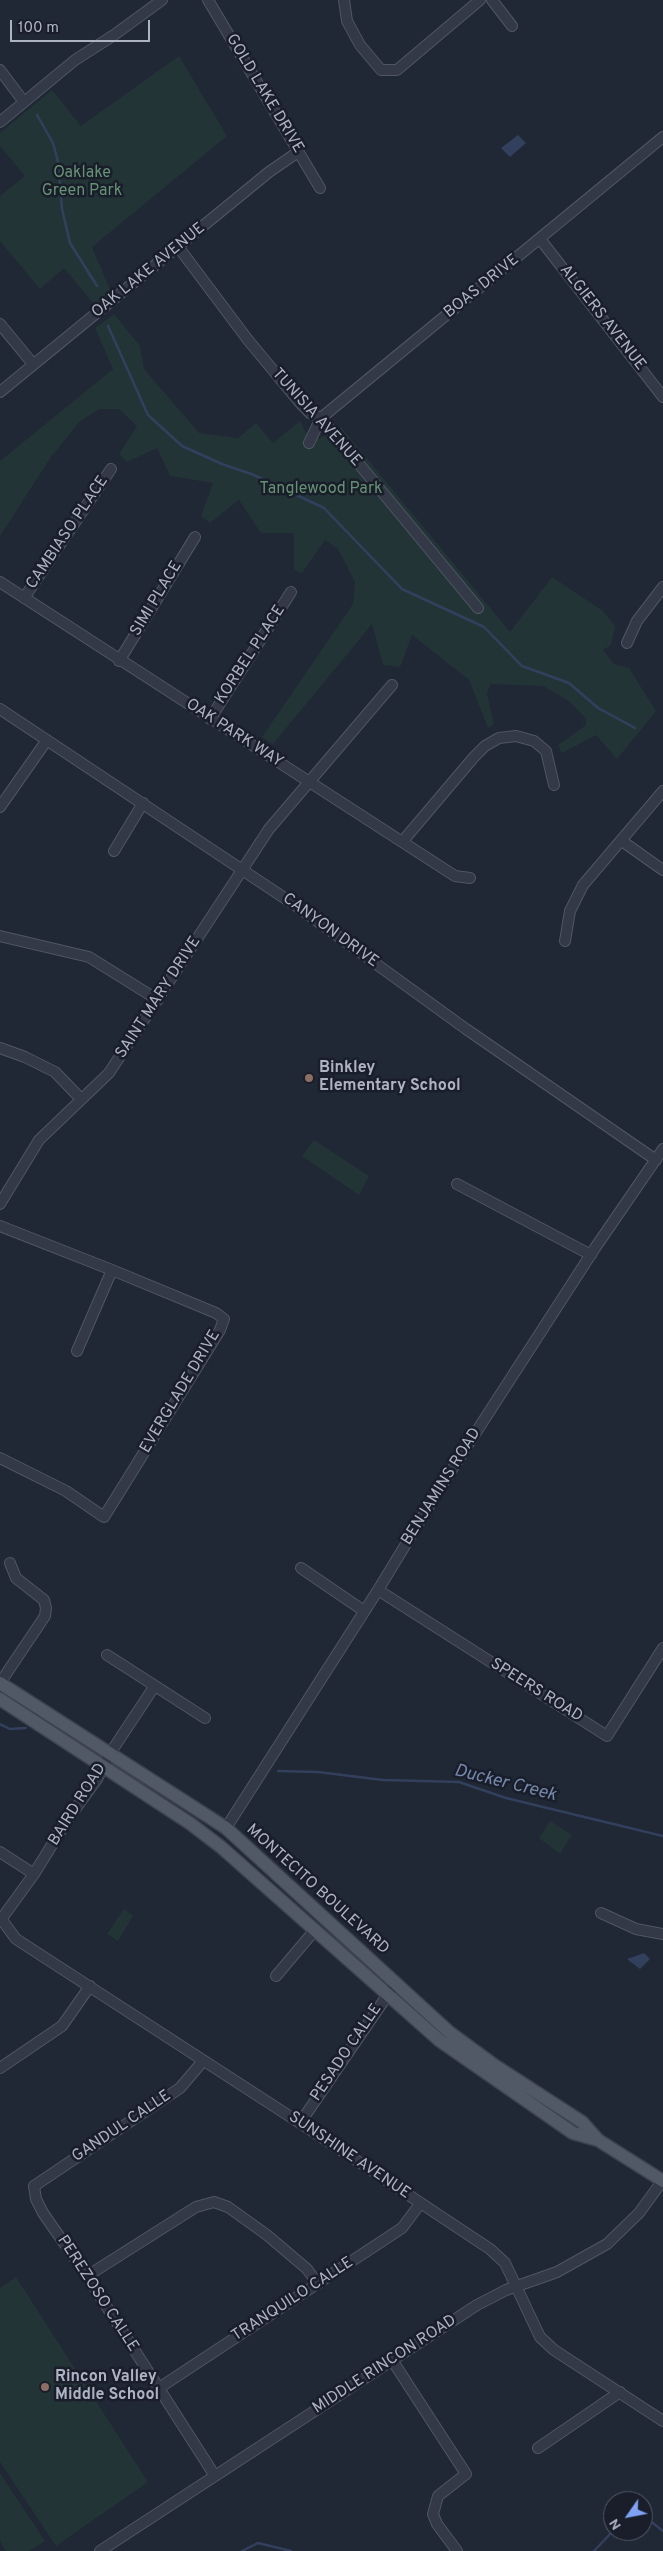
<!DOCTYPE html>
<html>
<head>
<meta charset="utf-8">
<style>
	body { margin:0 }
	#map { position:relative; width:663px; height:2551px; overflow:hidden; background:#202735; font-family:Overpass,sans-serif }
	canvas { display:block }
	.north { position:absolute; left:603px; top:2491px; width:50px; height:50px; box-sizing:border-box; background:#191e2a; border:1px solid #545a67; border-radius:50%; rotate:237deg; font-size:14px; font-weight:700; line-height:20px; text-align:center; color:#adb3c3 }
	.north::after { content:''; display:block; margin:auto; width:18px; height:22px; background:#80a2f5; clip-path:polygon(50% 0,100% 100%,50% 72%,0 100%) }
	.scale { position:absolute; left:10px; top:20px; width:140px; height:22px; box-sizing:border-box; border:2px solid #adb3c3; border-top:0; padding-left:6px; font-size:15px; line-height:18px; white-space:nowrap; color:#adb3c3; -webkit-text-stroke:4px #191e2a; paint-order:stroke }
</style>
</head>
<body>
<div id="map">
<canvas width="663" height="2551"></canvas>
<div class="north">N</div>
<div class="scale">100 m</div>
</div>
<script>
const g = document.querySelector('canvas').getContext('2d');
g.lineJoin = 'round';
function fillPath(path, color) {
  g.fillStyle = color;
  g.fill(path, 'evenodd');
}
function shape(rows) {
  const path = new Path2D();
  for (const r of rows) {
    path.moveTo(r[0], r[1]);
    for (let i = 2; i < r.length; i += 2) path.lineTo(r[i], r[i + 1]);
  }
  return path;
}
function trace(path, color, width, dash) {
  g.strokeStyle = color;
  g.lineWidth = width;
  g.lineCap = dash ? 'butt' : 'round';
  g.setLineDash(dash || []);
  g.stroke(path);
}
function label(font, color, halo, rows, align = 'center') {
  g.font = font + ' Overpass,sans-serif';
  g.lineWidth = 5;
  g.setLineDash([]);
  g.textBaseline = 'middle';
  g.strokeStyle = halo;
  g.fillStyle = color;
  for (const [text, x, y, turn = 0] of rows) {
    g.save();
    g.translate(x, y);
    g.rotate((+turn || 0) * Math.PI / 180);
    g.textAlign = isNaN(turn) ? turn : align;
    if (halo) g.strokeText(text, 0, 0);
    g.fillText(text, 0, 0);
    g.restore();
  }
}
fillPath(shape([
	[179,56,227,136,92,247,111,292,95,305,64,268,40,289,0,241,0,196,25,176,0,146,0,133,52,90,81,126],
	[114,314,140,346,144,369,199,433,238,438,256,423,273,443,300,421,306,433,318,439,341,427,510,632,552,577,603,611,615,626,611,645,603,650,614,664,629,668,656,711,617,759,596,735,562,753,558,745,586,725,586,719,569,701,543,686,491,684,487,693,494,724,488,728,469,680,412,635,400,667,383,665,372,624,273,744,262,737,353,604,355,582,338,549,325,540,302,573,294,570,294,533,261,533,239,500,210,523,201,516,213,483,170,476,157,448,127,462,119,454,137,426,119,409,100,409,80,421,51,457,0,536,0,461,113,369,95,328],
	[314,1140,369,1176,359,1195,302,1156],
	[550,1821,572,1835,560,1854,539,1838],
	[124,1909,133,1916,118,1941,107,1934],
	[16,2277,148,2482,56,2546,0,2462,0,2288],
	[0,2473,45,2541,29,2551,6,2551,0,2541]
]), '#233437');
fillPath(shape([
	[518,135,526,143,510,157,501,148],
	[644,1953,650,1959,640,1969,627,1959]
]), '#33405d');
trace(shape([
	[37,115,53,143,58,162,62,209,70,243,97,286],
	[108,326,148,415,182,446,222,464,254,475,324,508,402,589,484,627,522,666,569,683,598,708,635,728],
	[0,1724,10,1729,26,1728],
	[278,1771,318,1772,383,1780,459,1782,506,1798,663,1836],
	[643,2522,649,2520,663,2531],
	[242,2551,258,2543,291,2551],
	[594,2551,613,2531]
]), '#33405d', 2.5);
const minor = shape([
	[208,0,320,188],
	[344,0,347,21,360,45,381,70,397,70,480,0],
	[492,0,512,26],
	[0,70,24,102],
	[0,122,75,60,114,35,162,0],
	[540,239,663,397],
	[179,248,248,340,301,404,310,413,321,418,478,608],
	[0,324,33,364],
	[0,392,269,172,298,152],
	[309,443,321,418,663,137],
	[0,582,455,876,470,878],
	[24,598,111,469],
	[627,643,637,621,663,587],
	[119,661,195,537],
	[0,709,292,903,466,1029,656,1160],
	[210,719,291,592],
	[0,807,47,740],
	[622,841,663,870],
	[402,842,474,757,485,746,499,738,516,736,534,741,546,751,554,785],
	[114,851,143,803],
	[0,936,89,957,158,1000],
	[565,941,570,911,583,885,663,791],
	[0,1048,25,1057,55,1072,81,1099],
	[457,1184,591,1255],
	[0,1204,39,1140,109,1073,269,829,392,685],
	[0,1226,112,1270,216,1313,224,1319,220,1330,104,1517,66,1491,0,1458],
	[77,1351,112,1270],
	[301,1568,364,1611],
	[378,1590,607,1736,663,1648],
	[107,1655,205,1718],
	[0,1683,45,1616,46,1608,44,1600,16,1578,10,1563],
	[226,1828,378,1590,440,1488,595,1248,663,1149],
	[0,1852,34,1874],
	[601,1913,636,1929,663,1934],
	[2,1920,16,1939,300,2123,490,2249,505,2263,540,2337,554,2350,663,2421],
	[0,1921,34,1874,68,1819,97,1779,109,1755,154,1687],
	[276,1976,315,1930],
	[203,2061,180,2088,34,2186,36,2199,43,2213,87,2276,215,2476],
	[0,2068,62,2026,90,1986],
	[300,2123,391,1990],
	[87,2276,196,2207,214,2202,228,2207,267,2235,307,2269,318,2284],
	[392,2360,466,2474,438,2496,433,2514,437,2524,457,2551],
	[159,2388,402,2228,420,2204],
	[538,2448,620,2392],
	[100,2551,477,2305,506,2290,557,2272,607,2244,639,2213,663,2180]
]);
const major = shape([
	[0,1683,226,1828,449,2032,494,2065,582,2122,598,2140,663,2181],
	[0,1699,191,1824,221,1847,439,2040,573,2133,598,2140]
]);
trace(minor, '#505664', 12);
trace(major, '#3c424f', 15);
trace(minor, '#333946', 10);
trace(major, '#515866', 12);
for (const [x, y, r, color] of [
	[309,1078,5,"#8d6e63"],
	[45,2387,5,"#8d6e63"]
]) {
  const dot = new Path2D();
  dot.arc(x, y, r, 0, 2 * Math.PI);
  g.fillStyle = color;
  g.fill(dot);
  trace(dot, '#191e2a', 2);
}
label('16px', '#adb3c3', '#191e2a', [
	["GOLD LAKE DRIVE",264,94,59],
	["OAK LAKE AVENUE",149,271,-39],
	["BOAS DRIVE",482,287,-39],
	["ALGIERS AVENUE",602,318,52],
	["TUNISIA AVENUE",316,418,48],
	["CAMBIASO PLACE",68,533,-56],
	["SIMI PLACE",157,599,-59],
	["KORBEL PLACE",251,655,-57],
	["OAK PARK WAY",234,734,33],
	["CANYON DRIVE",330,931,36],
	["SAINT MARY DRIVE",159,998,-57],
	["EVERGLADE DRIVE",181,1392,-59],
	["BENJAMINS ROAD",442,1487,-58],
	["SPEERS ROAD",536,1691,32],
	["BAIRD ROAD",78,1805,-58],
	["MONTECITO BOULEVARD",317,1890,42],
	["PESADO CALLE",347,2053,-56],
	["GANDUL CALLE",122,2127,-34],
	["SUNSHINE AVENUE",349,2156,34],
	["PEREZOSO CALLE",97,2294,57],
	["TRANQUILO CALLE",293,2300,-33],
	["MIDDLE RINCON ROAD",385,2365,-33]
]);
label('16px', '#669274', '#191e2a', [
	["Oaklake",82,174],
	["Green Park",82,192],
	["Tanglewood Park",321,490]
]);
label('bold 16px', '#adb3c3', '#191e2a', [
	["Binkley",319,1069],
	["Elementary School",319,1087],
	["Rincon Valley",55,2378],
	["Middle School",55,2396]
], 'left');
label('italic 18px', '#7587ab', '#191e2a', [
	["Ducker Creek",505,1784,14]
]);
</script>
</body>
</html>
